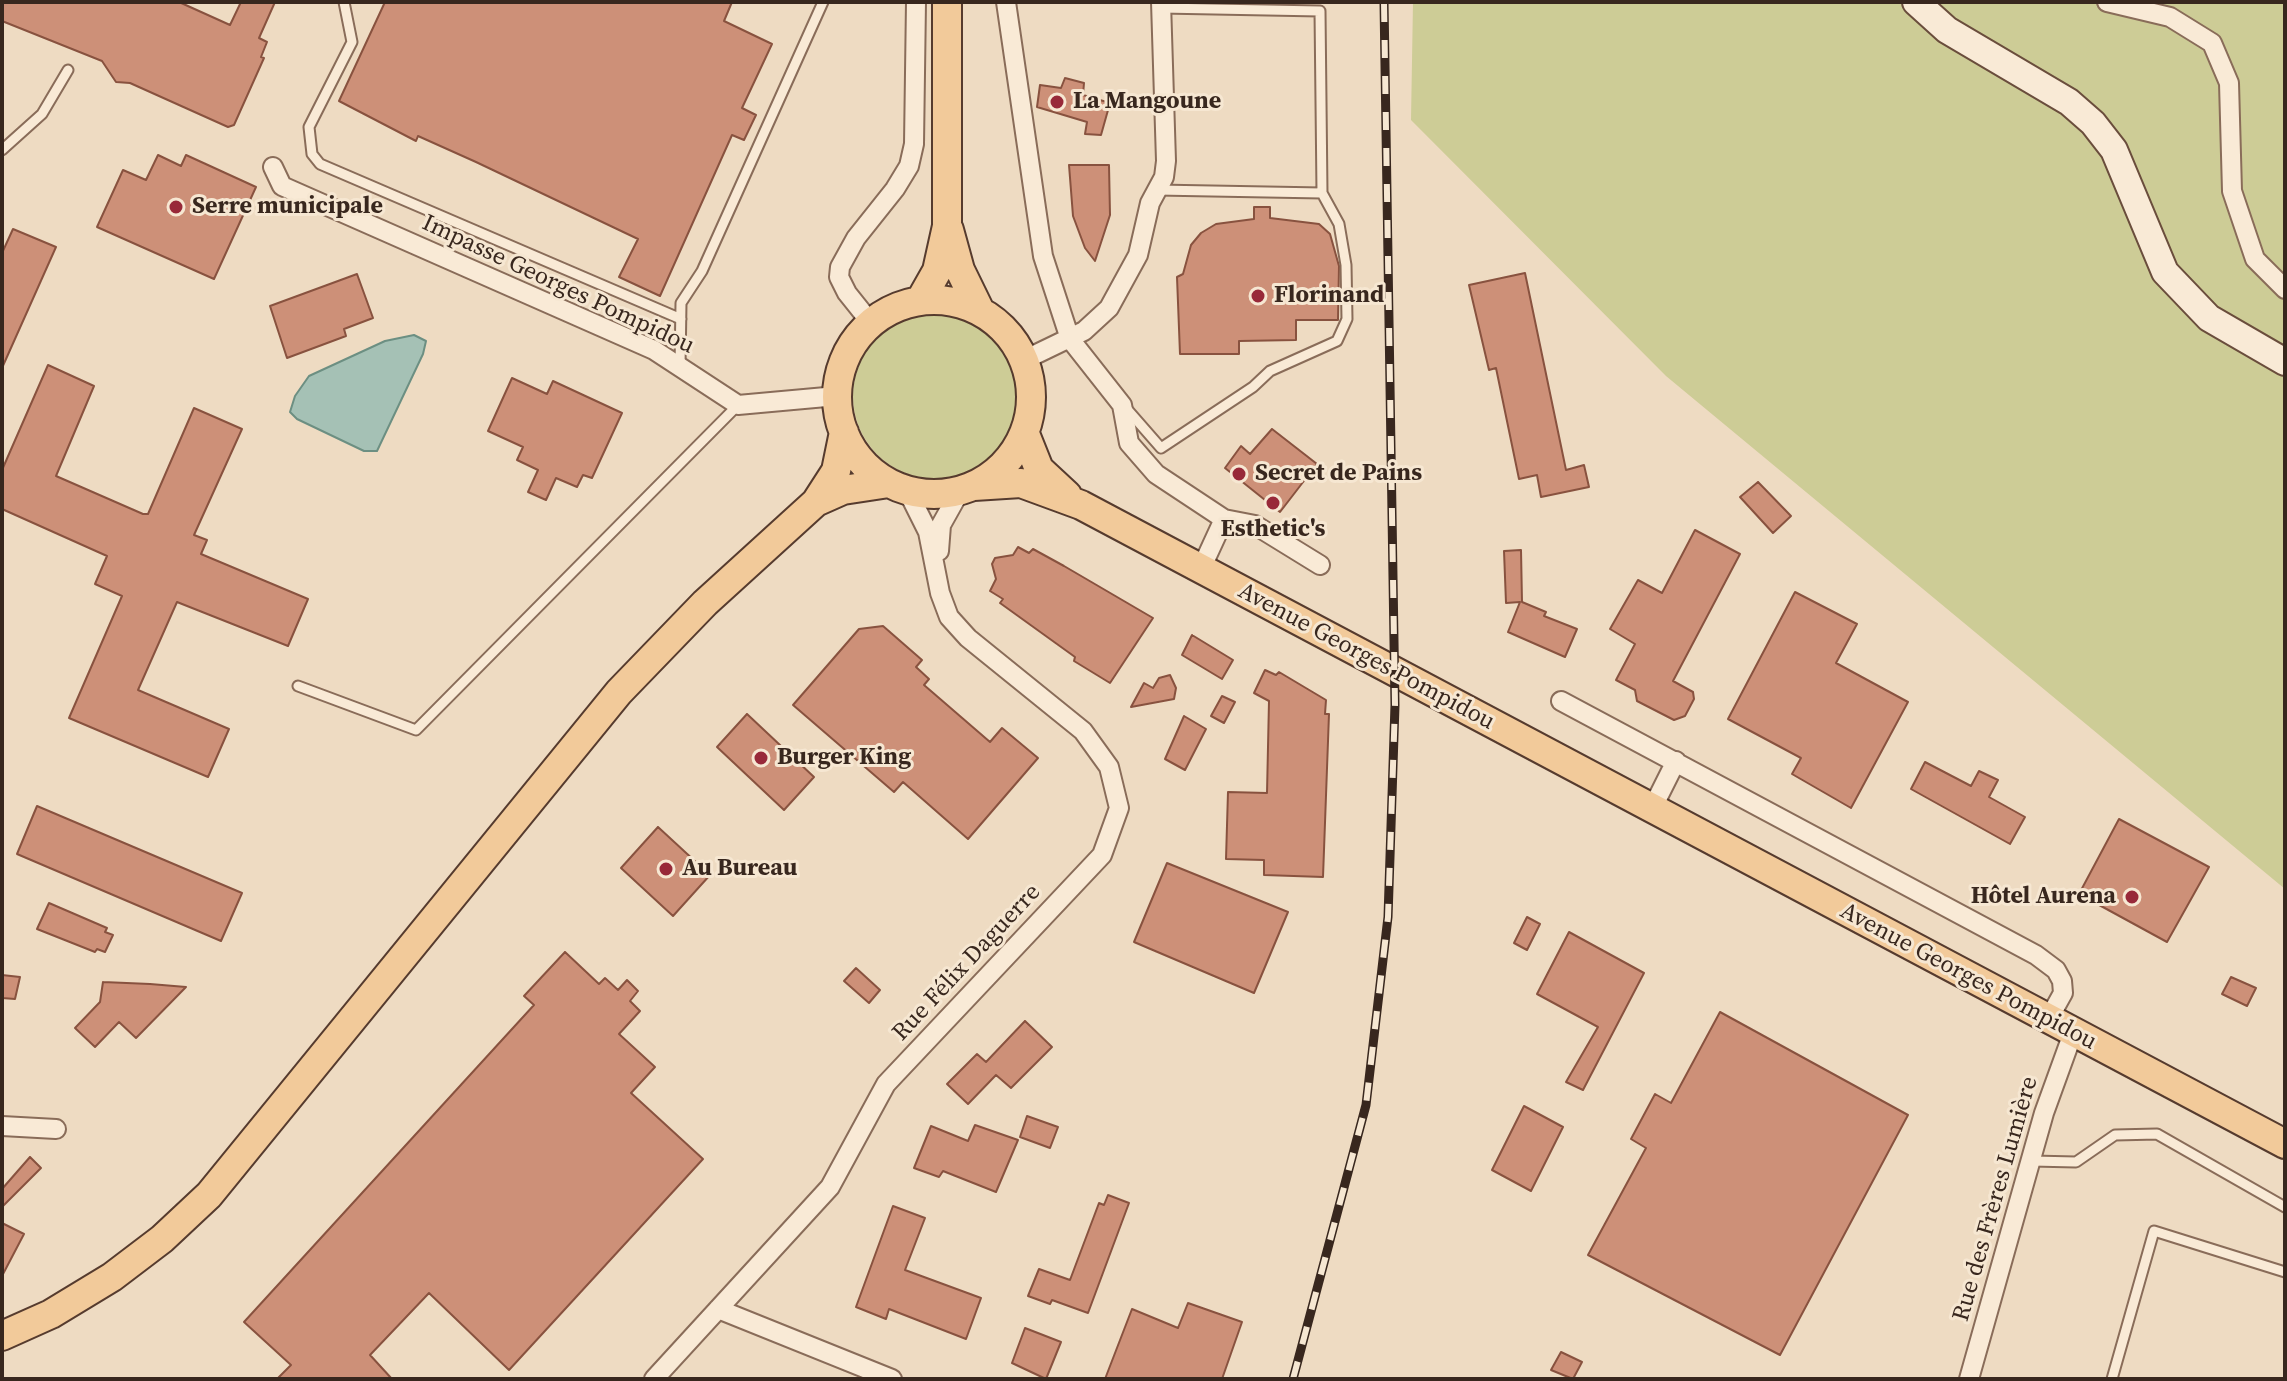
<!DOCTYPE html>
<html>
<head>
<meta charset="utf-8">
<style>
	body { margin:0 }
	#map { position:relative; width:2287px; height:1381px; overflow:hidden; background:#eedbc2; font-family:"Source Serif 4",serif }
	canvas { display:block }
	.frame { position:absolute; inset:0; border:4px solid #38271e; pointer-events:none }
</style>
</head>
<body>
<div id="map">
<canvas width="2287" height="1381"></canvas>
<div class="frame"></div>
</div>
<script>
const g = document.querySelector('canvas').getContext('2d');
g.lineJoin = 'round';
function fillPath(path, color) {
  g.fillStyle = color;
  g.fill(path, 'evenodd');
}
function shape(rows) {
  const path = new Path2D();
  for (const r of rows) {
    if (r.length === 3) {
      path.moveTo(r[0] + r[2], r[1]);
      path.arc(r[0], r[1], r[2], 0, 2 * Math.PI);
      continue;
    }
    path.moveTo(r[0], r[1]);
    for (let i = 2; i < r.length; i += 2) path.lineTo(r[i], r[i + 1]);
  }
  return path;
}
function trace(path, color, width, dash) {
  g.strokeStyle = color;
  g.lineWidth = width;
  g.lineCap = dash ? 'butt' : 'round';
  g.setLineDash(dash || []);
  g.stroke(path);
}
function label(font, color, halo, rows, align = 'center') {
  g.font = font + ' "Source Serif 4",serif';
  g.lineWidth = 6;
  g.setLineDash([]);
  g.textBaseline = 'middle';
  g.strokeStyle = halo;
  g.fillStyle = color;
  for (const [text, x, y, turn = 0] of rows) {
    g.save();
    g.translate(x, y);
    g.rotate((+turn || 0) * Math.PI / 180);
    g.textAlign = isNaN(turn) ? turn : align;
    if (halo) g.strokeText(text, 0, 0);
    g.fillText(text, 0, 0);
    g.restore();
  }
}
fillPath(shape([
	[1413,2,2285,2,2285,889,1666,376,1411,120],
	[936,396,83]
]), '#cdcc96');
const water = shape([
	[414,335,426,341,423,354,377,451,364,451,297,419,290,412,295,396,309,376,385,341,414,335]
]);
fillPath(water, '#a5c1b5');
trace(water, '#6c8f82', 2);
const building = shape([
	[2,2,179,2,230,25,241,2,275,2,259,38,267,42,261,57,264,58,234,125,228,127,130,83,116,82,102,61,2,21,2,2],
	[385,2,732,2,724,21,772,44,742,108,756,115,744,140,732,135,660,296,619,277,638,239,476,162,418,136,416,141,339,101,385,2],
	[1065,78,1084,83,1083,95,1110,103,1101,135,1085,134,1087,122,1037,107,1040,85,1061,88,1065,78],
	[158,155,181,166,186,155,256,187,214,279,97,227,123,170,146,180,158,155],
	[1069,165,1109,165,1110,215,1095,261,1085,248,1073,216,1069,165],
	[1254,207,1270,207,1270,218,1319,224,1330,234,1339,266,1338,320,1296,320,1296,340,1239,341,1239,354,1180,354,1177,277,1183,274,1191,245,1201,233,1216,224,1254,219,1254,207],
	[13,229,56,247,2,368,2,253,13,229],
	[1525,273,1566,470,1584,465,1589,487,1541,497,1537,475,1519,479,1496,368,1489,370,1469,285,1525,273],
	[357,274,373,318,344,329,346,336,287,358,270,306,357,274],
	[48,365,94,386,56,476,143,514,148,514,194,408,242,429,194,535,207,540,201,554,308,599,288,646,177,602,138,690,229,729,208,777,69,718,122,596,95,584,107,556,2,509,2,470,48,365],
	[512,378,547,394,553,381,622,413,592,478,583,475,577,487,556,478,546,500,528,492,538,470,517,460,523,447,488,431,512,378],
	[1272,429,1317,464,1280,512,1225,468,1241,446,1250,454,1272,429],
	[1758,482,1791,516,1773,533,1740,497,1758,482],
	[1695,530,1740,554,1673,681,1693,692,1694,699,1685,716,1674,720,1637,701,1635,690,1616,680,1635,644,1610,629,1638,580,1662,593,1695,530],
	[1018,547,1029,553,1033,549,1064,566,1153,618,1110,683,1074,661,1075,657,1000,603,1003,599,990,591,996,579,992,564,995,558,1013,555,1018,547],
	[1521,550,1522,602,1546,612,1544,616,1577,629,1565,657,1508,632,1520,602,1506,603,1504,551,1521,550],
	[1795,592,1857,624,1836,663,1908,702,1851,808,1792,774,1801,758,1728,719,1795,592],
	[883,626,922,660,916,667,929,679,924,685,990,742,1002,728,1038,758,968,839,903,782,894,792,793,705,859,629,883,626],
	[1192,635,1233,660,1222,679,1182,655,1192,635],
	[1265,670,1276,675,1279,672,1326,700,1325,714,1329,714,1323,877,1264,875,1264,860,1226,859,1228,792,1267,793,1269,701,1254,693,1265,670],
	[1170,675,1176,688,1174,699,1131,707,1144,683,1153,688,1159,678,1170,675],
	[1222,696,1235,702,1224,723,1211,716,1222,696],
	[747,714,814,777,784,810,717,747,747,714],
	[1184,716,1206,729,1185,770,1165,759,1184,716],
	[1925,762,1971,786,1979,771,1998,780,1989,797,2025,817,2010,844,1911,789,1925,762],
	[37,806,242,893,221,941,17,854,37,806],
	[2119,819,2209,867,2167,942,2079,894,2119,819],
	[658,827,710,875,673,916,621,868,658,827],
	[1167,863,1288,912,1254,993,1134,942,1167,863],
	[49,903,107,928,105,932,113,935,105,952,97,949,95,952,37,929,49,903],
	[1527,917,1540,924,1527,950,1514,943,1527,917],
	[1569,932,1644,973,1583,1090,1566,1082,1598,1027,1537,994,1569,932],
	[565,952,599,984,605,978,618,990,627,980,638,991,630,1001,640,1011,619,1034,655,1067,631,1093,703,1159,509,1370,429,1293,370,1355,392,1379,277,1379,291,1365,244,1322,534,1005,524,996,565,952],
	[856,968,880,990,869,1003,844,981,856,968],
	[2,975,20,977,15,999,2,998,2,975],
	[2231,977,2256,988,2247,1006,2222,994,2231,977],
	[103,982,150,984,186,987,136,1038,119,1022,95,1047,75,1028,100,1002,103,982],
	[1720,1012,1908,1115,1780,1355,1588,1255,1646,1148,1631,1139,1655,1094,1671,1103,1720,1012],
	[1025,1021,1052,1047,1011,1088,996,1075,968,1104,947,1084,977,1054,986,1062,1025,1021],
	[1524,1106,1563,1127,1531,1191,1492,1170,1524,1106],
	[1027,1116,1058,1127,1050,1148,1020,1137,1027,1116],
	[975,1125,1018,1140,996,1192,943,1171,939,1177,914,1168,931,1126,968,1141,975,1125],
	[30,1157,41,1168,2,1207,2,1189,30,1157],
	[1108,1195,1129,1203,1088,1313,1052,1300,1050,1304,1028,1296,1039,1269,1070,1280,1099,1203,1104,1205,1108,1195],
	[893,1206,925,1218,905,1270,981,1298,966,1339,889,1309,886,1319,856,1307,893,1206],
	[2,1223,24,1234,2,1276,2,1223],
	[1188,1303,1242,1322,1222,1379,1105,1379,1132,1309,1178,1328,1188,1303],
	[1025,1328,1061,1342,1046,1379,1012,1363,1025,1328],
	[1561,1352,1582,1362,1573,1379,1551,1370,1561,1352]
]);
fillPath(building, '#cd9078');
trace(building, '#88523f', 2);
const service = shape([
	[344,2,352,42,309,127,312,154,320,164,681,319],
	[2,150,42,114,68,70],
	[1157,190,1322,193],
	[680,366,681,303,702,271,823,2],
	[1126,408,1161,448,1253,387,1270,371,1337,341,1347,319,1346,265,1339,224,1322,193,1320,11,1161,8],
	[298,686,416,730,738,405],
	[2032,1161,2076,1162,2115,1135,2157,1134,2285,1207],
	[2112,1379,2154,1231,2285,1272]
]);
const minor = shape([
	[1006,2,1043,256,1070,339,1122,405,1129,443,1156,474,1224,519,1255,525,1320,565],
	[2107,2,2170,17,2212,43,2229,83,2232,191,2255,259,2285,289],
	[273,167,282,186,654,350,738,405,837,396],
	[871,323,847,293,839,277,840,267,856,238,895,189,909,166,914,144,916,2],
	[1024,360,1084,331,1109,308,1138,255,1150,203,1164,177,1166,161,1161,2],
	[939,551,941,525,960,491],
	[1201,569,1224,519],
	[1561,701,2036,955,2056,970,2062,981,2063,993,2048,1020],
	[1652,809,1676,761],
	[2,1126,56,1129],
	[718,1309,892,1379],
	[654,1379,830,1187,886,1084,1102,855,1119,808,1109,767,1083,731,968,638,949,617,940,593,928,532,907,490],
	[1969,1379,2044,1113,2073,1033]
]);
const secondary = shape([
	[1916,2,1947,30,2069,102,2093,123,2114,150,2165,272,2209,318,2285,362]
]);
const primary = shape([
	[949,230,960,270,980,311],
	[934,397,97],
	[920,301,937,271,947,226,947,2],
	[1025,434,1039,469,1067,495],
	[974,486,1021,483,1081,505,2285,1144],
	[816,502,843,490,889,483],
	[2,1336,51,1314,112,1277,162,1239,209,1195,619,692,705,603,816,502,836,471,844,432]
]);
trace(service, '#896c59', 13);
trace(minor, '#896c59', 22);
trace(secondary, '#6a4d3c', 30);
trace(primary, '#563b2e', 32);
trace(service, '#f9ead6', 9);
trace(minor, '#f9ead6', 18);
trace(secondary, '#f9ead6', 26);
trace(primary, '#f2ca9a', 28);
const rail = shape([
	[1293,1379,1366,1105,1388,917,1395,705,1384,2]
]);
trace(rail, '#38271e', 9);
trace(rail, '#f6e7d2', 6, [18]);
for (const [x, y, r, color] of [
	[1057,102,8,"#982939"],
	[176,207,8,"#982939"],
	[1258,296,8,"#982939"],
	[1239,474,8,"#982939"],
	[1273,503,8,"#982939"],
	[761,758,8,"#982939"],
	[666,869,8,"#982939"],
	[2132,897,8,"#982939"]
]) {
  const dot = new Path2D();
  dot.arc(x, y, r, 0, 2 * Math.PI);
  g.fillStyle = color;
  g.fill(dot);
  trace(dot, '#f6e7d2', 3);
}
label('bold 24px', '#38271e', '#f6e7d2', [
	["La Mangoune",1073,102],
	["Serre municipale",192,207],
	["Florinand",1274,296],
	["Secret de Pains",1255,474],
	["Esthetic's",1273,530,"center"],
	["Burger King",777,758],
	["Au Bureau",682,869],
	["Hôtel Aurena",2116,897,"right"]
], 'left');
label('24px', '#38271e', '#f6e7d2', [
	["Impasse Georges Pompidou",558,285,25],
	["Avenue Georges Pompidou",1366,657,28],
	["Rue Félix Daguerre",967,963,-47],
	["Avenue Georges Pompidou",1968,977,28],
	["Rue des Frères Lumière",1996,1199,-74]
]);
</script>
</body>
</html>
